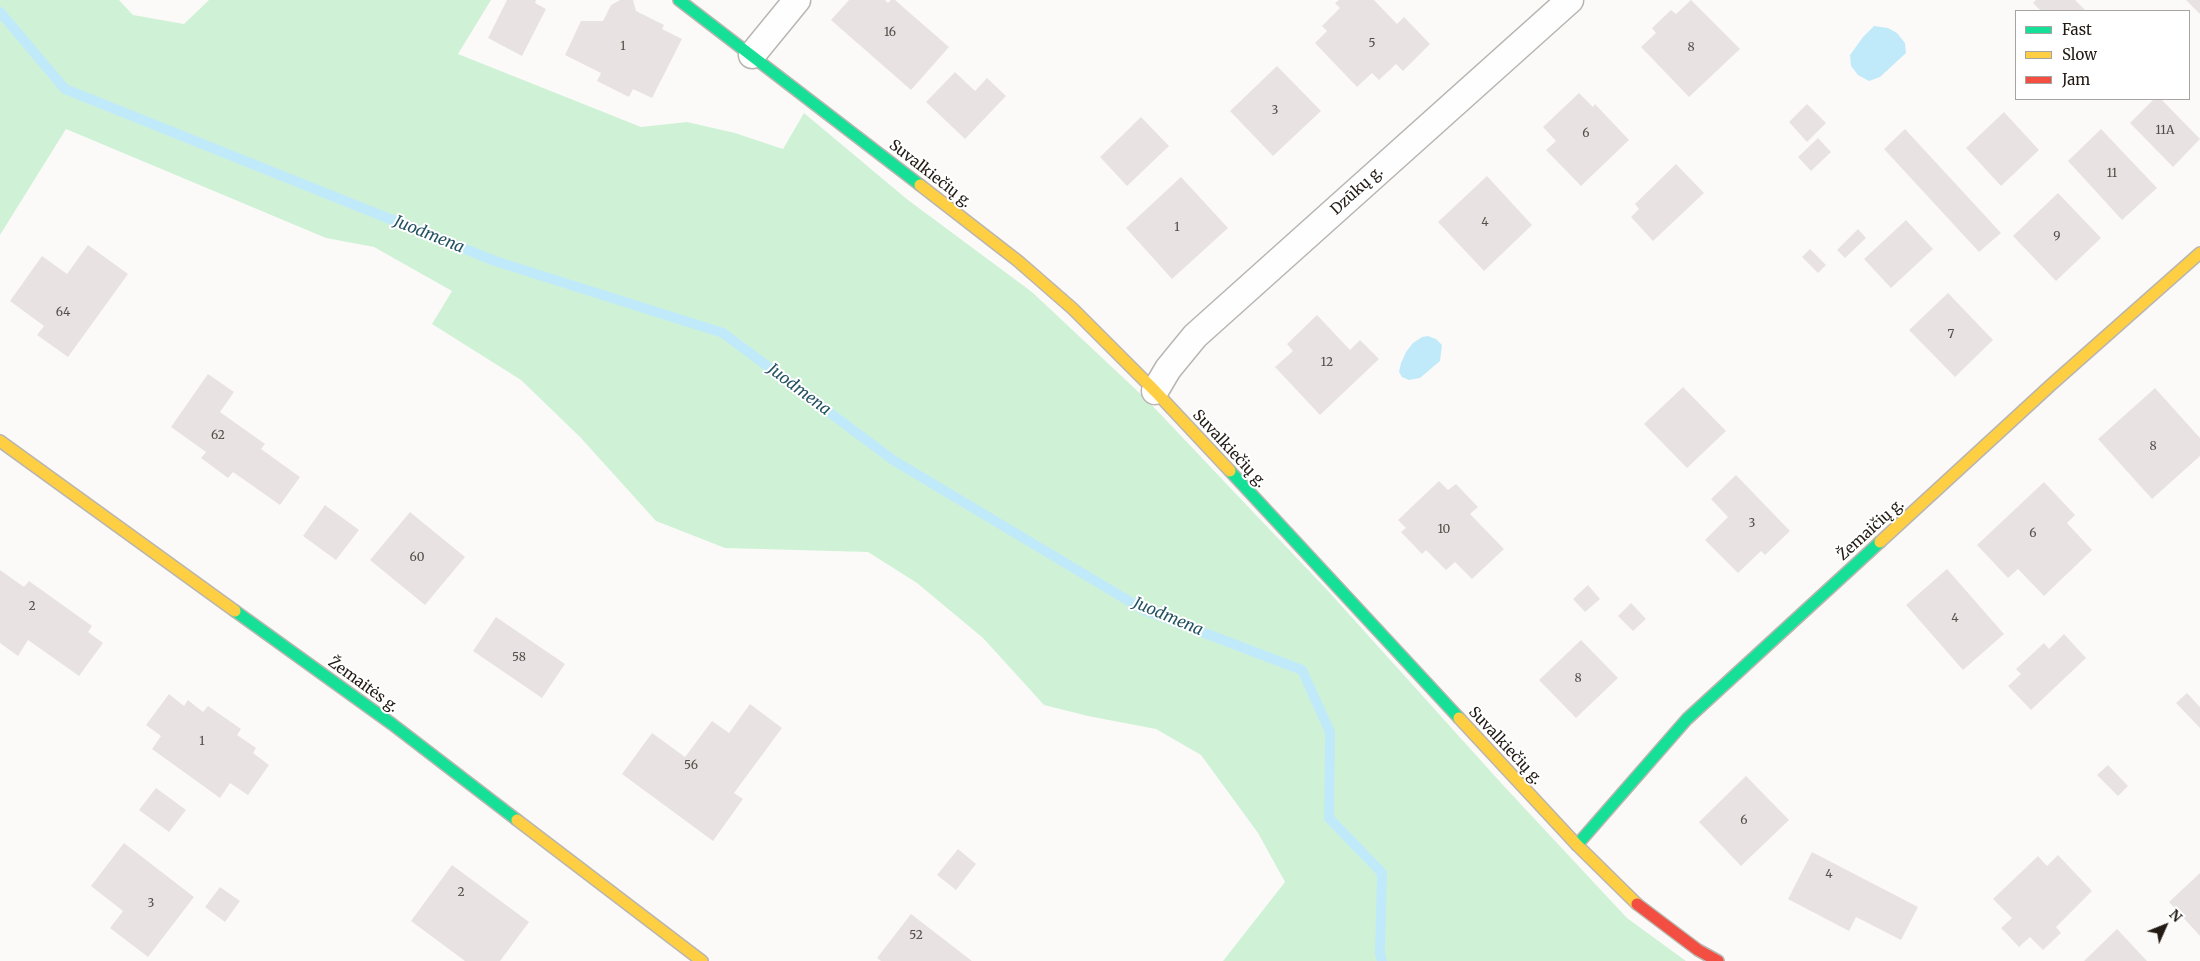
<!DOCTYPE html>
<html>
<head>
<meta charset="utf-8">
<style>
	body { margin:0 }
	#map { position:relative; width:2200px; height:961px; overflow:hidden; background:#fcfaf8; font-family:Merriweather,serif }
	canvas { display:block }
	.legend { position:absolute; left:2015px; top:10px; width:175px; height:90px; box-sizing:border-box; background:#fff; border:1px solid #a7a3a1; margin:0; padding:6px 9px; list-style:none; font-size:15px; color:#221a13 }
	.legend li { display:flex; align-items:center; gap:10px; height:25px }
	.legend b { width:25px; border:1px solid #a7a3a1 }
	.north { position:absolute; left:2140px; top:901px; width:50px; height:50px; -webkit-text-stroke:4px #fff; paint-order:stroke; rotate:46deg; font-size:14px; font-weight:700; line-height:20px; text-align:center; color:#221a13 }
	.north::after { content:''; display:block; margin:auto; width:18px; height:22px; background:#221a13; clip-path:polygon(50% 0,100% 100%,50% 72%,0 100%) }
</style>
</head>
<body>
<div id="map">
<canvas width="2200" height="961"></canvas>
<ul class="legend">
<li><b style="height:6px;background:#16e098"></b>Fast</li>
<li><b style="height:6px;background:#ffcf43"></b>Slow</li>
<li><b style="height:6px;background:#f24e42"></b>Jam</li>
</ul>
<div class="north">N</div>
</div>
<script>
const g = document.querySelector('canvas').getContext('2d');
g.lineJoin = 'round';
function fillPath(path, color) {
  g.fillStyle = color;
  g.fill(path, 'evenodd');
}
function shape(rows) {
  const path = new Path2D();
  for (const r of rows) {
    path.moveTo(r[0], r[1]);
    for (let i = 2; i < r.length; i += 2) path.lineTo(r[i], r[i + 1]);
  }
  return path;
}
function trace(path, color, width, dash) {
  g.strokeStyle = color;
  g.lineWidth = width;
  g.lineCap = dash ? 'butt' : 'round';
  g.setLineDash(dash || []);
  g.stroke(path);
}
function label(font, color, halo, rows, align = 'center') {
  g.font = font + ' Merriweather,serif';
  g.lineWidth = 4;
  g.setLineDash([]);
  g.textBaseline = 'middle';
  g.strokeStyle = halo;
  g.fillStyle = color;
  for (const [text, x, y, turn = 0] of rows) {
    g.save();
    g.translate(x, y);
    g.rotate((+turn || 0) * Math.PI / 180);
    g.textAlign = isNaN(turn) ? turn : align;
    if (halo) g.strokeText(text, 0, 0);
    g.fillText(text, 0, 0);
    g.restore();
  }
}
fillPath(shape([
	[0,0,119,0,133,15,184,24,209,0,491,0,458,54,641,127,687,122,735,133,783,149,804,113,908,200,1032,292,1147,400,1329,592,1502,784,1627,918,1686,961,1223,961,1285,882,1258,833,1201,755,1156,729,1088,716,1044,705,983,638,917,583,868,552,725,548,656,521,580,437,521,380,432,324,452,291,374,247,326,238,66,129,0,235]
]), '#cff2d7');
fillPath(shape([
	[1874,26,1888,28,1897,33,1905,43,1906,53,1880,77,1869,81,1858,75,1851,66,1850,55,1863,37],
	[1428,336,1436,339,1442,345,1440,361,1420,378,1409,380,1402,377,1399,372,1401,363,1406,352,1413,343,1422,337]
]), '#c0eaf9');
trace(shape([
	[0,12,65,89,495,261,723,333,893,460,1144,610,1302,670,1330,732,1329,818,1382,873,1380,954,1382,961]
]), '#c0eaf9', 10);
fillPath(shape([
	[507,0,536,0,535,3,546,9,522,56,488,38],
	[620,0,633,0,636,11,664,25,662,29,682,39,652,98,633,89,629,97,597,81,601,73,565,55,581,21,603,21,611,5],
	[849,0,885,0,888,3,891,0,895,0,949,47,911,90,831,20],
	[1339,0,1374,0,1397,24,1404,17,1430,44,1403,71,1396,64,1379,80,1372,73,1357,87,1315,43,1327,31,1322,26,1340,8,1335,3],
	[1691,0,1740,49,1689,97,1641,47,1656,33,1652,28,1671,10,1676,14],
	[2036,0,2075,0,2086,11,2041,11,2033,3],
	[2186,0,2200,0,2200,14],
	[1277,66,1321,111,1273,156,1230,111],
	[955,72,975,91,987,78,1006,96,965,139,926,102],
	[1579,93,1593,107,1595,104,1629,140,1581,186,1546,150,1556,141,1543,127],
	[2154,99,2161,99,2200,139,2173,167,2130,123],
	[1807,104,1826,123,1807,142,1789,122],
	[2004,112,2039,150,2001,186,1966,148],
	[1141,117,1169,146,1127,186,1100,157],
	[1905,129,2001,233,1979,252,1884,149],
	[2101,129,2157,188,2122,220,2068,161],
	[1818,138,1831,152,1811,171,1798,157],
	[1676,164,1704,193,1653,241,1631,217,1639,209,1635,204],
	[1487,176,1532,225,1484,271,1438,222],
	[1181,177,1228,228,1172,279,1126,228],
	[2058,193,2101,238,2056,281,2013,236],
	[1906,220,1933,249,1891,288,1864,259],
	[1858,229,1866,238,1845,258,1837,250],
	[88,245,128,274,68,357,37,335,44,326,10,301,42,256,67,274],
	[1810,249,1826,265,1818,273,1802,257],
	[1948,293,1993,340,1955,377,1909,330],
	[1317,315,1350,350,1360,340,1379,359,1320,415,1275,367,1293,351,1287,344],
	[208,374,234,392,220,412,265,444,261,449,300,477,280,505,233,472,228,478,201,458,206,452,171,427],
	[1683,387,1726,431,1687,468,1644,424],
	[2155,388,2200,438,2200,456,2152,499,2098,439],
	[1736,475,1790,531,1765,555,1761,551,1738,573,1705,540,1728,517,1711,499],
	[1439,481,1448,490,1456,484,1478,507,1470,514,1504,549,1472,579,1455,562,1446,570,1426,550,1422,554,1401,532,1406,528,1398,520],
	[2044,482,2075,515,2067,523,2092,550,2044,596,2018,569,2008,578,1977,545],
	[325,505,359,530,336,560,303,536],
	[410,512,465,557,425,605,370,560],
	[1947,569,2004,634,1963,670,1906,605],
	[0,570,24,587,29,581,92,626,88,632,103,643,79,676,28,640,18,656,0,643],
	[1588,585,1600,599,1585,612,1573,599],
	[1631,603,1646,619,1633,631,1618,616],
	[496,617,565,664,542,698,473,651],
	[2064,634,2086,658,2031,710,2008,686,2021,674,2016,669,2044,643,2049,649],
	[1581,640,1618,678,1576,718,1539,680],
	[2187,693,2200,707,2200,728,2176,703],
	[169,694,184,706,188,700,203,712,208,706,241,729,237,735,256,748,253,753,269,765,248,795,230,783,220,798,152,749,161,736,146,725],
	[750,704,782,728,734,793,743,799,713,841,622,774,652,733,685,757,712,721,729,733],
	[2108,765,2128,786,2118,796,2097,775],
	[1746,776,1789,820,1741,866,1699,822],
	[156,788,186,810,169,832,139,810],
	[124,843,194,897,148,957,110,928,123,911,91,886],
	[958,849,976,864,956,890,937,875],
	[1812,852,1918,907,1901,940,1856,917,1849,931,1788,899],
	[2058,855,2092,891,2056,927,2061,933,2043,950,2030,937,2019,947,2001,928,2012,918,1993,899,2038,856,2047,866],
	[452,865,529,922,500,961,465,961,411,921],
	[2200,873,2200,936,2169,902],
	[220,887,240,901,225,922,205,907],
	[911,914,972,961,881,961,877,958],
	[2117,929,2147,961,2084,961]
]), '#e9e2e3');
const street = shape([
	[752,55,797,0],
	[1155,391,1168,369,1195,336,1570,0]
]);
const fast = shape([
	[679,0,920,185],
	[1230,471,1459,718],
	[235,611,392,724,517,820],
	[1577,845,1687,719,1880,542]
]);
const slow = shape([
	[920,185,1018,261,1073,309,1155,391,1230,471],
	[0,441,235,611],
	[1880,542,2052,384,2200,253],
	[1459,718,1577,845,1637,904],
	[517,820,702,961]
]);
const jam = shape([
	[1637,904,1698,950,1718,961]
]);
trace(street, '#b9b5b0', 29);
trace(fast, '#b9b5b0', 14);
trace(slow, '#b9b5b0', 14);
trace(jam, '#b9b5b0', 14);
trace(street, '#fffefe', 26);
trace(fast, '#16e098', 11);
trace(slow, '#ffcf43', 11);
trace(jam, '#f24e42', 11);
label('12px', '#564e49', null, [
	["16",890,33],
	["5",1372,44],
	["1",623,47],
	["8",1691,48],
	["3",1275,111],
	["11A",2165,131],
	["6",1586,134],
	["11",2112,174],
	["4",1485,223],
	["1",1177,228],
	["9",2057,237],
	["64",63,313],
	["7",1951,335],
	["12",1327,363],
	["62",218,436],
	["8",2153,447],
	["3",1752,524],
	["10",1444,530],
	["6",2033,534],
	["60",417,558],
	["2",32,607],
	["4",1955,619],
	["58",519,658],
	["8",1578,679],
	["1",202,742],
	["56",691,766],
	["6",1744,821],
	["4",1829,875],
	["2",461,893],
	["3",151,904],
	["52",916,936]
]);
label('15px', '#221a13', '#fff', [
	["Suvalkiečių g.",930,174,38],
	["Dzūkų g.",1357,191,-42],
	["Suvalkiečių g.",1229,449,47],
	["Žemaičių g.",1871,530,-42],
	["Žemaitės g.",363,685,36],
	["Suvalkiečių g.",1505,746,47]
]);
label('italic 16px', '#235262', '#fff', [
	["Juodmena",429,235,22],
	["Juodmena",799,390,37],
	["Juodmena",1168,617,23]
]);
</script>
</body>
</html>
